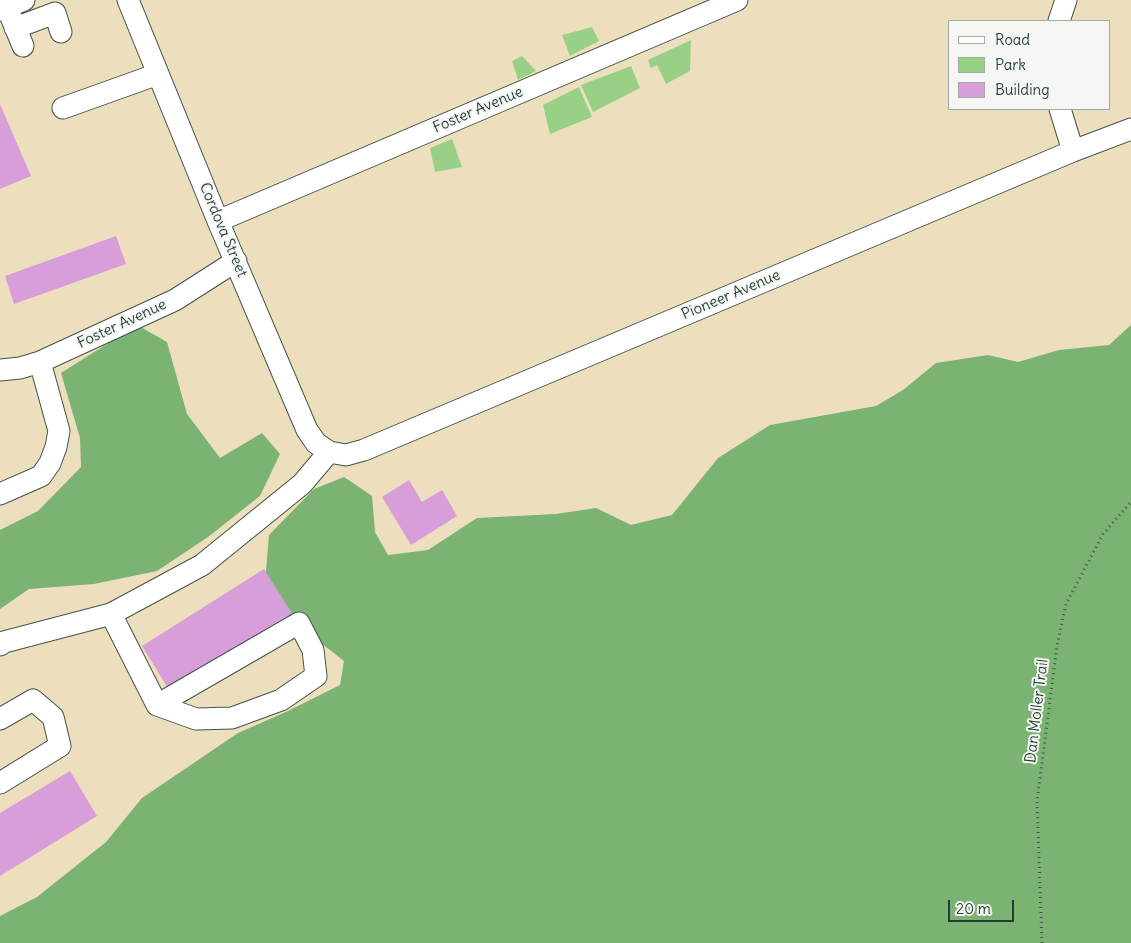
<!DOCTYPE html>
<html>
<head>
<meta charset="utf-8">
<style>
	body { margin:0 }
	#map { position:relative; width:1131px; height:943px; overflow:hidden; background:#eddfbe; font-family:Delius,sans-serif }
	canvas { display:block }
	.legend { position:absolute; left:948px; top:20px; width:162px; height:90px; box-sizing:border-box; background:#f6f6f2; border:1px solid #a0aca6; margin:0; padding:6px 9px; list-style:none; font-size:15px; color:#1f3d34 }
	.legend li { display:flex; align-items:center; gap:10px; height:25px }
	.legend b { width:25px; border:1px solid #a0aca6 }
	.scale { position:absolute; left:948px; top:900px; width:66px; height:22px; box-sizing:border-box; border:2px solid #1f3d34; border-top:0; padding-left:6px; font-size:15px; line-height:18px; white-space:nowrap; color:#1f3d34; -webkit-text-stroke:4px #f6f6f2; paint-order:stroke }
</style>
</head>
<body>
<div id="map">
<canvas width="1131" height="943"></canvas>
<ul class="legend">
<li><b style="height:6px;background:#fff"></b>Road</li>
<li><b style="height:14px;background:#98d185"></b>Park</li>
<li><b style="height:14px;background:#d79eda"></b>Building</li>
</ul>
<div class="scale">20 m</div>
</div>
<script>
const g = document.querySelector('canvas').getContext('2d');
g.lineJoin = 'round';
function fillPath(path, color) {
  g.fillStyle = color;
  g.fill(path, 'evenodd');
}
function shape(rows) {
  const path = new Path2D();
  for (const r of rows) {
    path.moveTo(r[0], r[1]);
    for (let i = 2; i < r.length; i += 2) path.lineTo(r[i], r[i + 1]);
  }
  return path;
}
function trace(path, color, width, dash) {
  g.strokeStyle = color;
  g.lineWidth = width;
  g.lineCap = dash ? 'butt' : 'round';
  g.setLineDash(dash || []);
  g.stroke(path);
}
function label(font, color, halo, rows, align = 'center') {
  g.font = font + ' Delius,sans-serif';
  g.lineWidth = 4;
  g.setLineDash([]);
  g.textBaseline = 'middle';
  g.strokeStyle = halo;
  g.fillStyle = color;
  for (const [text, x, y, turn = 0] of rows) {
    g.save();
    g.translate(x, y);
    g.rotate((+turn || 0) * Math.PI / 180);
    g.textAlign = isNaN(turn) ? turn : align;
    if (halo) g.strokeText(text, 0, 0);
    g.fillText(text, 0, 0);
    g.restore();
  }
}
fillPath(shape([
	[592,27,599,41,570,56,562,35],
	[691,40,690,71,666,84,657,65,651,68,648,60],
	[522,56,536,71,518,80,512,61],
	[631,66,640,88,593,112,581,85],
	[579,87,592,117,550,134,543,105],
	[452,139,462,167,435,172,430,148]
]), '#98d185');
fillPath(shape([
	[137,325,167,342,187,414,220,458,262,433,280,454,260,496,208,537,157,571,94,584,29,589,0,609,0,530,38,511,81,467,80,438,61,373],
	[1131,325,1131,943,0,943,0,916,37,897,106,842,142,798,238,733,288,711,340,685,344,661,280,611,265,584,269,535,314,489,344,477,372,496,375,532,388,555,428,550,477,518,556,514,596,508,631,525,672,515,718,458,770,425,876,406,903,390,936,363,988,355,1018,362,1059,350,1109,345]
]), '#7ab372');
fillPath(shape([
	[0,104,31,176,0,189],
	[116,236,126,264,14,304,5,276],
	[409,480,422,502,442,490,457,516,411,545,382,497],
	[264,569,292,613,169,690,142,646],
	[70,771,97,816,0,876,0,813]
]), '#d79eda');
const minor = shape([
	[4,0,23,46],
	[128,0,218,221,307,430,316,443,329,452,346,455,364,450,1073,151,1131,129],
	[0,10,24,0],
	[1059,21,1066,0],
	[15,28,55,13,61,32],
	[63,108,158,74],
	[1060,109,1073,151],
	[218,221,737,0],
	[0,370,20,368,40,362,175,300,236,261],
	[0,494,41,476,50,463,56,447,59,431,40,362],
	[0,645,4,642,111,614],
	[157,705,299,623,313,650,316,676,281,700,232,718,196,719,157,705,111,614,202,565,302,484,329,452],
	[0,719,33,700,53,717,60,746,0,783]
]);
trace(minor, '#3e5549', 23);
trace(shape([
	[1042,943,1037,801,1057,646,1066,604,1103,534,1131,502]
]), '#3e5549', 3, [1, 4]);
trace(minor, '#fff', 21);
label('15px', '#1f3d34', '#f6f6f2', [
	["Foster Avenue",478,110,-23],
	["Cordova Street",223,230,67],
	["Pioneer Avenue",731,295,-23],
	["Foster Avenue",122,324,-25],
	["Dan Moller Trail",1037,711,-83]
]);
</script>
</body>
</html>
